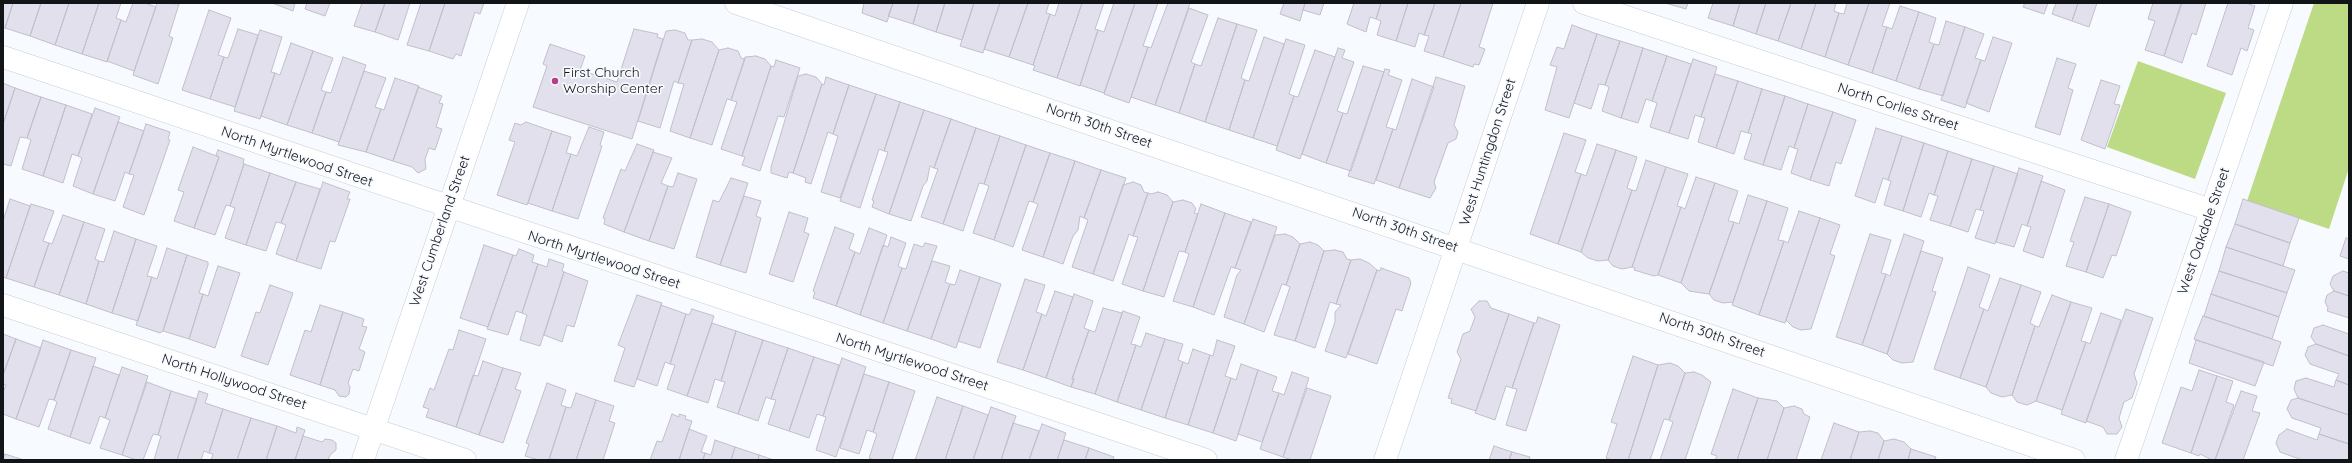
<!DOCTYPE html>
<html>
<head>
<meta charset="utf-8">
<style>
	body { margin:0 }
	#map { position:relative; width:2352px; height:463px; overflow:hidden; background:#f7fafe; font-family:Quicksand,sans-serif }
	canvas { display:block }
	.frame { position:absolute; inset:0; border:4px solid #121518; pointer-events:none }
</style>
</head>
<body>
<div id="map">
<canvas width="2352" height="463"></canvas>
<div class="frame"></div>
</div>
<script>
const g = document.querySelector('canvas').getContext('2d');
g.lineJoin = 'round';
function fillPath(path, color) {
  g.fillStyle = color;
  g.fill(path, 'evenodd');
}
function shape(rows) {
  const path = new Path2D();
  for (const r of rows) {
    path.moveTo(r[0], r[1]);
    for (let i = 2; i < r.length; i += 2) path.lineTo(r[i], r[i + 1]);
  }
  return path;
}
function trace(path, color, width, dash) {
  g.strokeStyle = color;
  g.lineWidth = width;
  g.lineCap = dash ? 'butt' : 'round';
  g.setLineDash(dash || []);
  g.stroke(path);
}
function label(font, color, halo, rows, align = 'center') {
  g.font = font + ' Quicksand,sans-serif';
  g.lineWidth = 3.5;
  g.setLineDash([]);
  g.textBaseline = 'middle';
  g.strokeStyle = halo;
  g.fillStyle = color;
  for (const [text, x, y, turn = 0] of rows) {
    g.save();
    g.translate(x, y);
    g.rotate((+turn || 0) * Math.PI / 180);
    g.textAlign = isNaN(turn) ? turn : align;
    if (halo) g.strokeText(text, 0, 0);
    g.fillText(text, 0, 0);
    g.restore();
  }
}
fillPath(shape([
	[2314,3,2349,3,2349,168,2329,229,2247,201],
	[2138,61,2226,93,2195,179,2107,147]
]), '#bdda84');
const building = shape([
	[3,3,13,3,5,28,3,28,3,3],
	[13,3,41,3,30,36,5,28,13,3],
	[41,3,69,3,55,45,30,36,41,3],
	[69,3,99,3,82,54,55,45,69,3],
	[99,3,121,3,116,18,121,20,107,62,82,54,99,3],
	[133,3,145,3,156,7,134,71,107,61,121,20,126,22,133,3],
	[157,3,179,4,169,36,173,38,158,84,133,75,157,3],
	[272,3,295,3,293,11,272,3],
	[307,3,330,3,325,16,305,9,307,3],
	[362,3,385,3,375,32,354,26,362,3],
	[385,3,410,3,398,40,375,32,385,3],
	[421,3,445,3,429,51,407,45,421,3],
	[445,3,484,3,480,14,475,12,461,56,456,54,453,59,429,51,445,3],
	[864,3,893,3,887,22,862,13,864,3],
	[893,3,919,3,913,24,888,16,893,3],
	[919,3,945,3,936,32,913,24,919,3],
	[945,3,974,3,962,40,936,32,945,3],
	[974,3,1000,3,983,53,960,46,974,3],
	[1000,3,1028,3,1009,57,984,49,1000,3],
	[1028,3,1049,3,1046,13,1050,14,1033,65,1009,57,1028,3],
	[1059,3,1082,3,1057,78,1033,70,1035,66,1033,65,1050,14,1055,16,1059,3],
	[1082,3,1104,3,1095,29,1098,30,1080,86,1057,78,1082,3],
	[1114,3,1135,3,1104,93,1080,85,1098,30,1104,32,1114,3],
	[1135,3,1158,3,1143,46,1148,47,1129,103,1104,94,1135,3],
	[1168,3,1190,3,1155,105,1131,97,1148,47,1151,48,1168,3],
	[1284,3,1305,3,1300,21,1280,14,1284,3],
	[1305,3,1324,3,1320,15,1303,10,1305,3],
	[1354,3,1381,3,1376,19,1370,17,1366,32,1347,24,1354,3],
	[1381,3,1408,3,1396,41,1377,35,1381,21,1376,19,1381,3],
	[1408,3,1435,3,1424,35,1419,33,1415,47,1396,41,1408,3],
	[1435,3,1461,3,1443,57,1424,51,1429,36,1424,35,1435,3],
	[1461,3,1493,3,1479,47,1485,49,1479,65,1474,64,1473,67,1443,57,1461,3],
	[1665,3,1688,3,1686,9,1665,3],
	[1713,3,1740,3,1733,26,1708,18,1713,3],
	[1740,3,1766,3,1756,34,1733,26,1740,3],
	[1766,3,1791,3,1778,41,1756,34,1766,3],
	[1791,3,1816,3,1801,49,1778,41,1791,3],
	[1816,3,1836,3,1834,11,1839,13,1825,57,1801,49,1816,3],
	[1847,3,1869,3,1848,65,1825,57,1839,13,1844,14,1847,3],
	[1869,3,1890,3,1882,26,1887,27,1872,73,1848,65,1869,3],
	[2025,3,2048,3,2044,14,2023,7,2025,3],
	[2056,3,2078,3,2072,21,2052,14,2056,3],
	[2078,3,2097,3,2089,27,2072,21,2078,3],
	[2153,3,2182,3,2164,56,2145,50,2155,21,2148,19,2153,3],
	[2181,3,2206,3,2196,35,2192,33,2182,63,2164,56,2181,3],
	[2228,3,2245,3,2255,6,2248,28,2254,30,2247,51,2241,48,2232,75,2207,66,2228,3],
	[1900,6,1919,12,1896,81,1872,73,1887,27,1892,29,1900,6],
	[1189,8,1208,15,1191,62,1195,64,1179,113,1155,105,1189,8],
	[209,10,231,18,218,55,224,57,210,99,182,90,209,10],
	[1919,12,1936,18,1929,42,1934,44,1919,89,1896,81,1919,12],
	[1218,18,1237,24,1205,122,1179,113,1195,64,1201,66,1218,18],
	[1946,21,1965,27,1943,96,1919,89,1934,44,1939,45,1946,21],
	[1237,24,1257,30,1241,78,1245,80,1229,130,1205,122,1237,24],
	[1572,25,1597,34,1569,118,1545,110,1557,67,1550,65,1557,47,1564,49,1572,25],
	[1965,27,1984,34,1975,58,1981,60,1965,108,1941,100,1965,27],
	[238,29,258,35,235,107,210,99,224,57,228,58,238,29],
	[634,29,658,34,657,37,663,39,632,139,533,107,547,66,543,64,550,44,585,56,580,70,617,82,634,29],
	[260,30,282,37,271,72,275,73,260,119,234,111,260,30],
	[675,30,685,33,688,40,692,40,678,83,674,81,660,128,638,121,666,31,675,30],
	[1597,34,1620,41,1605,85,1599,84,1591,109,1574,103,1597,34],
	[1264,37,1284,44,1253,138,1229,130,1245,80,1249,81,1264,37],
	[1993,37,2012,43,1989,112,1966,103,1981,60,1985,61,1993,37],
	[702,39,712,42,719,50,690,138,670,131,684,84,678,83,692,40,702,39],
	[1286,39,1305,45,1289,94,1294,96,1277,146,1253,138,1286,39],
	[1620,41,1643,48,1621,118,1602,111,1609,87,1605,85,1620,41],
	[291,43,313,51,287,125,261,116,275,73,280,75,291,43],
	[728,48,738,51,741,58,745,59,731,100,727,99,712,145,690,138,719,50,728,48],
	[1338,48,1345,50,1342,58,1354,62,1337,111,1343,113,1326,163,1302,154,1338,48],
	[1643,48,1667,56,1652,101,1646,99,1638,123,1621,118,1643,48],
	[1315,50,1335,57,1300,159,1276,150,1294,96,1298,97,1315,50],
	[313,51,333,58,321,90,326,92,312,133,287,125,313,51],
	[756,56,765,59,771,66,742,156,721,149,737,102,731,100,745,57,756,56],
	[1667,56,1691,64,1669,133,1650,127,1657,103,1652,101,1667,56],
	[343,57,366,65,339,142,312,133,326,92,331,93,343,57],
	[2057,58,2076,64,2068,88,2073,90,2060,135,2035,127,2057,58],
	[1693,59,1717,67,1701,117,1695,115,1688,139,1669,133,1693,59],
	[776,60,800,68,784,117,778,116,760,171,742,165,745,157,742,156,771,66,774,67,776,60],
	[1363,66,1384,72,1351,171,1326,163,1343,113,1347,114,1363,66],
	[1385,69,1390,70,1388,75,1402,80,1386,127,1393,129,1374,184,1348,176,1385,69],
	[364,71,386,78,375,107,381,109,366,152,338,145,364,71],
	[806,74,816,77,822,84,793,173,789,172,787,178,771,173,771,167,798,76,806,74],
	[1715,74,1738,81,1716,148,1698,142,1705,118,1701,117,1715,74],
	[826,77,849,85,833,134,828,132,811,184,805,182,806,178,793,173,822,84,824,85,826,77],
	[1436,77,1465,86,1454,125,1458,132,1456,139,1448,143,1434,182,1436,188,1430,198,1399,188,1436,77],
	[395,78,419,86,393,161,366,152,381,109,384,110,395,78],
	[1412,79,1434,87,1399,188,1376,180,1393,129,1396,130,1412,79],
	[2101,80,2120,86,2114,104,2120,105,2105,149,2081,140,2101,80],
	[1738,81,1762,89,1748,133,1741,131,1734,154,1716,148,1738,81],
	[3,83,15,88,3,124,3,83],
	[849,85,876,94,840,198,821,192,838,136,833,134,849,85],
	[418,87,442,96,439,103,443,104,436,127,442,129,435,150,429,148,425,159,426,169,418,173,412,167,393,161,418,87],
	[15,88,41,97,27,138,20,137,11,166,3,164,3,124,15,88],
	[1762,89,1785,96,1763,165,1744,159,1752,134,1748,133,1762,89],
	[876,94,900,102,884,151,879,149,860,208,840,201,876,94],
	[1785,96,1808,104,1794,148,1789,146,1781,170,1763,165,1785,96],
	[41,97,66,105,43,176,22,169,31,140,27,138,41,97],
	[900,102,924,110,889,214,872,207,874,201,872,200,888,152,884,151,900,102],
	[1808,104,1833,112,1810,180,1791,173,1798,149,1794,148,1808,104],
	[66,105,92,114,78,156,72,154,63,183,43,176,66,105],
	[95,108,120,117,93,194,73,186,82,158,78,156,95,108],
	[924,110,951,119,934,168,930,166,927,181,923,186,911,221,889,214,924,110],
	[1833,112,1856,120,1841,164,1836,162,1829,186,1810,180,1833,112],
	[951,119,976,128,943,224,921,217,938,169,934,168,951,119],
	[118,122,144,131,129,174,125,172,115,201,93,194,118,122],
	[526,122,552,131,527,205,497,195,515,142,509,140,515,123,521,125,526,122],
	[146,124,170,132,168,139,170,140,144,215,123,207,134,175,129,174,146,124],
	[589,127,604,132,600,145,602,146,578,219,552,211,571,154,577,156,589,127],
	[976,128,1000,136,984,184,979,183,963,231,943,224,976,128],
	[1876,128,1902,136,1888,180,1883,178,1875,203,1855,196,1876,128],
	[552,131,571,137,566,153,571,154,552,211,528,203,552,131],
	[1564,133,1586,140,1575,172,1581,174,1558,244,1530,234,1564,133],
	[1000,136,1026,145,994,240,973,233,989,186,984,184,1000,136],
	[1902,136,1924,143,1903,211,1884,205,1891,181,1888,180,1902,136],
	[1924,143,1948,151,1934,195,1929,193,1921,217,1903,211,1924,143],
	[637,144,654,150,624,232,604,224,605,219,603,218,621,169,625,171,637,144],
	[1597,144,1616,150,1581,252,1558,244,1581,174,1586,176,1597,144],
	[1026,145,1050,153,1033,202,1029,201,1013,247,994,240,1026,145],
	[193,147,219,157,194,228,174,221,184,192,178,190,193,147],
	[218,150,244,159,243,164,244,164,230,206,226,205,215,235,194,228,219,157,216,155,218,150],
	[1616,150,1637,157,1627,188,1632,190,1608,260,1598,261,1588,258,1581,252,1616,150],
	[1948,151,1972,159,1950,226,1930,220,1938,196,1934,195,1948,151],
	[653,152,672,158,661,183,668,186,649,241,624,232,653,152],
	[1050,153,1075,161,1043,257,1022,250,1038,204,1033,202,1050,153],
	[1972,159,1994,166,1980,210,1976,209,1968,232,1950,226,1972,159],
	[1646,160,1666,167,1632,267,1622,269,1613,266,1608,260,1632,190,1636,191,1646,160],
	[1075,161,1101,170,1084,218,1080,216,1078,230,1073,236,1063,264,1043,257,1075,161],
	[244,164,270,173,246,245,225,238,235,208,230,206,244,164],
	[1994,166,2018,174,1995,244,1975,238,1984,211,1980,210,1994,166],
	[1666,167,1688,174,1677,206,1681,207,1658,275,1654,276,1634,270,1635,268,1632,267,1666,167],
	[2019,168,2043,176,2027,226,2022,224,2014,247,1996,242,2019,168],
	[1101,170,1126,178,1093,274,1072,267,1088,220,1084,218,1101,170],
	[270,173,296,182,281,223,276,222,266,251,246,245,270,173],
	[678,173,697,179,674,249,649,241,668,186,673,187,678,173],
	[1696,177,1715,183,1681,283,1658,275,1681,207,1685,209,1696,177],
	[731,178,748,183,720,265,696,257,713,200,719,202,731,178],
	[2041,181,2065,190,2043,258,2023,251,2031,227,2027,226,2041,181],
	[296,182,320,189,296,261,276,254,286,225,281,223,296,182],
	[323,182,350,192,347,199,350,199,335,242,330,241,321,269,296,261,323,182],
	[1133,182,1141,185,1144,192,1148,193,1133,236,1129,234,1113,281,1093,274,1123,185,1133,182],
	[1715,183,1738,191,1728,221,1734,222,1709,294,1689,291,1681,283,1715,183],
	[1158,192,1167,195,1173,202,1143,291,1122,284,1138,237,1133,236,1148,193,1151,194,1158,192],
	[1748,195,1767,201,1733,302,1723,303,1714,300,1709,294,1734,222,1739,224,1748,195],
	[744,196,761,201,756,216,761,218,746,273,720,265,744,196],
	[2085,197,2109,204,2086,272,2066,266,2074,242,2070,241,2085,197],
	[10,199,30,206,6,278,3,277,3,221,10,199],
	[2243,199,2299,218,2290,243,2235,224,2243,199],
	[1183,200,1192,203,1196,209,1194,213,1198,214,1185,252,1179,251,1164,297,1143,291,1173,202,1183,200],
	[1767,201,1788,208,1778,240,1784,241,1759,315,1732,305,1767,201],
	[31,204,54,211,43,241,49,243,34,287,6,278,31,204],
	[1201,204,1225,213,1193,307,1173,301,1189,254,1185,252,1201,204],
	[2109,204,2131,212,2116,256,2112,255,2103,278,2086,272,2109,204],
	[1799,211,1820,218,1785,323,1759,315,1784,241,1788,243,1799,211],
	[789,212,808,218,804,232,809,234,793,282,769,274,789,212],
	[1225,213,1251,222,1235,268,1231,267,1214,315,1193,307,1225,213],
	[63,215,84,222,59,295,34,287,49,243,52,244,63,215],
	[1820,218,1840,225,1830,254,1835,256,1811,329,1801,330,1793,327,1786,320,1820,218],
	[1253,219,1277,227,1244,324,1224,317,1237,275,1241,270,1235,268,1253,219],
	[84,222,105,229,95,259,99,261,86,304,59,295,84,222],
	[2235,224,2290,243,2283,266,2226,247,2235,224],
	[835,227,854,234,849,249,855,252,836,306,813,298,815,292,813,291,835,227],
	[869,228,887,235,860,315,836,306,855,252,860,254,869,228],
	[114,231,136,239,112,313,86,304,99,261,104,262,114,231],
	[1285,234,1293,237,1300,244,1286,285,1282,284,1264,332,1244,324,1275,235,1285,234],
	[1870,234,1891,240,1881,273,1886,274,1862,345,1836,337,1870,234],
	[1904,234,1924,241,1887,354,1862,345,1886,274,1890,276,1904,234],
	[891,237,906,243,898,266,902,268,883,323,860,315,883,245,888,247,891,237],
	[2346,238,2349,239,2349,259,2340,256,2346,238],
	[136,239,157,246,147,276,152,277,138,321,112,313,136,239],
	[1310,242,1318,245,1324,251,1295,341,1274,335,1290,287,1286,285,1300,244,1310,242],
	[925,243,937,246,907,331,883,323,902,268,906,269,914,244,923,247,925,243],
	[484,245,513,255,488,327,460,318,484,245],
	[2226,247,2295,270,2287,293,2219,271,2226,247],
	[167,248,187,255,163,331,160,333,136,325,152,277,157,279,167,248],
	[519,249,534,255,532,262,538,264,522,313,516,311,508,335,487,329,513,255,516,256,519,249],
	[1335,250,1343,252,1347,259,1351,260,1336,304,1330,302,1315,348,1295,341,1324,251,1335,250],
	[1921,251,1943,258,1932,291,1936,292,1913,362,1902,363,1893,360,1887,354,1921,251],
	[187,255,208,262,208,265,199,293,203,294,189,339,163,331,187,255],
	[549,259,564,264,562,271,564,272,540,346,520,340,527,315,522,313,538,264,547,267,549,259],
	[1360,259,1369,263,1377,270,1346,358,1325,351,1335,322,1335,312,1341,305,1336,304,1351,260,1360,259],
	[932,261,950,266,945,282,950,284,931,339,907,331,932,261],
	[218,266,240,273,215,348,189,339,203,294,208,296,218,266],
	[1968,267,1990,275,1979,307,1984,309,1960,378,1934,369,1968,267],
	[1381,268,1409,278,1411,283,1402,311,1396,309,1377,364,1348,354,1377,270,1380,271,1381,268],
	[960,270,980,277,956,348,931,339,950,284,955,285,960,270],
	[2219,271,2287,293,2279,317,2211,294,2219,271],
	[2343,271,2349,273,2349,296,2334,291,2330,284,2333,276,2343,271],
	[564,272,588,281,574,327,567,325,562,342,544,335,564,272],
	[980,277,1001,284,980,348,958,341,980,277],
	[2000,278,2021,285,1986,387,1960,378,1984,309,1988,311,2000,278],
	[1025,279,1045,285,1036,312,1042,314,1023,370,997,362,1025,279],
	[270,285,293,293,268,365,241,356,256,312,260,313,270,285],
	[2021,285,2041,292,2030,323,2035,326,2012,395,2002,397,1991,393,1986,387,2021,285],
	[1055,291,1073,297,1046,378,1023,370,1042,314,1046,316,1055,291],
	[2334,291,2349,296,2349,318,2327,311,2328,308,2325,302,2327,295,2334,291],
	[1074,294,1093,301,1084,328,1089,330,1072,379,1074,379,1071,387,1046,378,1074,294],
	[2211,294,2279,317,2272,339,2204,316,2211,294],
	[637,295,662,303,634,387,614,381,625,348,618,345,637,295],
	[2052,295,2071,302,2036,401,2027,405,2017,402,2012,395,2035,326,2039,327,2052,295],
	[1479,301,1487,301,1491,308,1509,314,1476,411,1451,403,1452,399,1448,398,1461,359,1457,352,1463,334,1470,331,1475,317,1471,309,1479,301],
	[2071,302,2092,308,2081,341,2086,342,2062,410,2036,401,2071,302],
	[320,305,343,312,320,385,290,375,305,330,311,332,320,305],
	[661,305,686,314,670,364,665,362,657,386,637,379,661,305],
	[1103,308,1122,313,1095,394,1071,387,1074,379,1072,379,1089,330,1095,332,1103,308],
	[692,309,714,316,687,396,667,389,675,365,670,364,686,314,689,315,692,309],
	[2126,309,2153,318,2134,374,2137,383,2132,398,2124,402,2119,418,2122,427,2117,434,2107,434,2103,427,2086,421,2126,309],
	[1123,311,1140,317,1131,344,1136,345,1117,402,1095,394,1123,311],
	[343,312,364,319,362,326,367,327,359,349,365,352,359,371,353,369,348,383,350,387,349,394,346,397,339,396,335,390,320,385,343,312],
	[2101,313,2121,320,2086,423,2061,414,2086,342,2090,344,2101,313],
	[1509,314,1534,323,1512,388,1506,386,1495,420,1475,413,1509,314],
	[2203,316,2281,342,2273,366,2194,339,2203,316],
	[1538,317,1560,325,1526,431,1506,425,1517,389,1512,388,1534,323,1536,323,1538,317],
	[712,323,736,331,721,381,715,379,708,403,687,396,712,323],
	[2323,325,2349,334,2349,356,2316,344,2311,337,2314,328,2323,325],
	[459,330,486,339,456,427,426,417,429,409,423,407,430,388,434,390,449,349,453,350,459,330],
	[736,331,763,340,738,414,717,407,725,382,721,381,736,331],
	[1146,333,1165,339,1141,410,1117,402,1136,345,1141,347,1146,333],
	[3,334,16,339,3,375,3,334],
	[16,339,41,348,16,419,3,414,3,392,6,385,3,384,3,375,16,339],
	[1165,339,1183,344,1178,360,1183,362,1165,418,1141,410,1165,339],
	[43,340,71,350,54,400,49,399,39,427,16,419,43,340],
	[763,340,788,348,771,399,766,397,758,421,738,414,763,340],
	[1217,340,1235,346,1225,376,1231,378,1213,433,1188,425,1210,355,1213,356,1217,340],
	[2196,340,2264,362,2255,386,2189,363,2196,340],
	[2316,344,2349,356,2349,385,2336,380,2339,374,2310,364,2305,355,2308,347,2316,344],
	[788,348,814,357,789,431,768,424,776,400,771,399,788,348],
	[1193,349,1210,355,1188,425,1165,418,1183,362,1188,364,1193,349],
	[71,350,96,358,70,437,48,429,57,402,54,400,71,350],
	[1633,356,1658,365,1628,460,1612,460,1606,458,1617,424,1611,422,1633,356],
	[814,357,839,365,823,416,817,414,809,438,789,431,814,357],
	[842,358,866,367,836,457,816,450,826,417,823,416,842,358],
	[483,361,503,368,479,435,456,427,473,375,478,376,483,361],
	[1670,363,1678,366,1685,373,1669,420,1664,419,1650,460,1628,460,1658,365,1670,363],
	[1241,364,1258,370,1236,441,1213,433,1231,378,1236,380,1241,364],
	[93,366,119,375,105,418,100,416,90,444,70,437,93,366],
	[122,367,148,376,122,455,100,448,110,420,105,418,122,367],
	[503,368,521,373,515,389,521,391,503,443,479,435,503,368],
	[1258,370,1277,377,1272,391,1279,393,1262,442,1238,434,1258,370],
	[2199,370,2217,376,2191,453,2162,443,2181,387,2192,391,2199,370],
	[1292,372,1309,378,1283,457,1260,449,1279,393,1284,395,1292,372],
	[1694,372,1702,375,1711,382,1685,460,1660,460,1673,422,1669,420,1685,373,1694,372],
	[864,374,889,382,873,432,867,430,859,454,840,448,864,374],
	[2217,376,2233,381,2226,402,2234,405,2215,460,2212,460,2200,454,2199,456,2191,453,2217,376],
	[2306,378,2334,387,2336,380,2349,385,2349,415,2298,398,2294,389,2296,381,2306,378],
	[147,382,171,391,158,435,153,434,143,460,137,460,122,455,147,382],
	[889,382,915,391,892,460,875,460,869,458,877,434,873,432,889,382],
	[547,383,566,390,561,405,566,407,549,460,539,460,525,456,529,444,526,443,547,383],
	[1307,388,1331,396,1310,460,1292,460,1283,457,1307,388],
	[1733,389,1758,398,1737,460,1715,460,1717,456,1711,454,1733,389],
	[171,391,197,399,177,460,154,460,161,436,158,435,171,391],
	[199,391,208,394,205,403,223,409,209,453,204,451,201,460,177,460,199,391],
	[2241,391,2257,396,2252,411,2260,413,2243,460,2215,460,2241,391],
	[576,393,596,400,576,460,549,459,566,407,571,408,576,393],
	[937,397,963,406,945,460,915,460,937,397],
	[1758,398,1777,401,1784,408,1767,460,1737,460,1758,398],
	[2298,398,2349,415,2349,444,2319,434,2321,428,2292,418,2287,409,2291,400,2298,398],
	[596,400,614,406,609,421,615,423,603,460,576,460,596,400],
	[963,406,988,415,973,460,945,460,963,406],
	[1794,406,1802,409,1804,414,1810,417,1796,460,1767,460,1784,408,1794,406],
	[991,407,1016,416,1001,460,973,460,991,407],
	[223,409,251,418,237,460,211,460,213,454,209,453,223,409],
	[672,414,679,417,679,414,686,416,685,419,692,421,679,460,650,460,657,441,662,442,672,414],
	[251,418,277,426,266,460,237,460,251,418],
	[1013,423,1039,431,1029,460,1001,460,1013,423],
	[1834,423,1859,432,1850,460,1821,460,1834,423],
	[1042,424,1066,433,1057,460,1029,460,1042,424],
	[277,426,296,433,297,427,305,430,295,460,266,460,277,426],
	[689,429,707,436,701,452,705,453,703,460,679,460,689,429],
	[2287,429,2317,440,2319,434,2349,444,2349,460,2302,460,2280,452,2276,443,2279,435,2287,429],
	[1870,431,1878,433,1884,441,1878,460,1850,460,1859,432,1870,431],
	[303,436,322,442,325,439,332,440,336,443,336,450,330,455,328,460,295,460,303,436],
	[1894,439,1904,442,1911,449,1908,460,1878,460,1884,441,1894,439],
	[715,440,735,447,731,460,703,460,705,453,711,455,715,440],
	[1064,440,1089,448,1085,460,1057,460,1064,440],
	[1494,446,1512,452,1509,460,1489,460,1494,446],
	[735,447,759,455,758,460,731,460,735,447],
	[1089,448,1114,457,1113,460,1085,460,1089,448],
	[1911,449,1936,457,1935,460,1908,460,1911,449],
	[1512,452,1530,457,1529,460,1509,460,1512,452],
	[5,454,24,460,3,460,5,454],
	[759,455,774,460,758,460,759,455]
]);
fillPath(building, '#e2e0ec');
trace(building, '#c0bfcb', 1);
const minor = shape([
	[736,3,2074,460],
	[1584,3,2211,210],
	[3,57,1206,460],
	[3,305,465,460],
	[363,460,518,3],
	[1385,460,1538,3],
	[2126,460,2282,3]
]);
trace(minor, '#c5ced8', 23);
trace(minor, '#fff', 22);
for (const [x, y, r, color] of [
	[555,81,4,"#b83c8c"]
]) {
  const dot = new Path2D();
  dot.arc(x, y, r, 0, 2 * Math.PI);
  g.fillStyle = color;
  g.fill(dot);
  trace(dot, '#f7fafe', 1.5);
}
label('14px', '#121518', '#f7fafe', [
	["First Church",563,73],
	["Worship Center",563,89]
], 'left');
label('14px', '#121518', '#f7fafe', [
	["North Corlies Street",1898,107,18],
	["North 30th Street",1099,126,19],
	["West Huntingdon Street",1488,152,-72],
	["North Myrtlewood Street",297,157,19],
	["North 30th Street",1405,230,19],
	["West Cumberland Street",440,231,-71],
	["West Oakdale Street",2204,231,-71],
	["North Myrtlewood Street",604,260,18],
	["North 30th Street",1712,335,19],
	["North Myrtlewood Street",912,362,18],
	["North Hollywood Street",234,382,18]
]);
</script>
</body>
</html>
